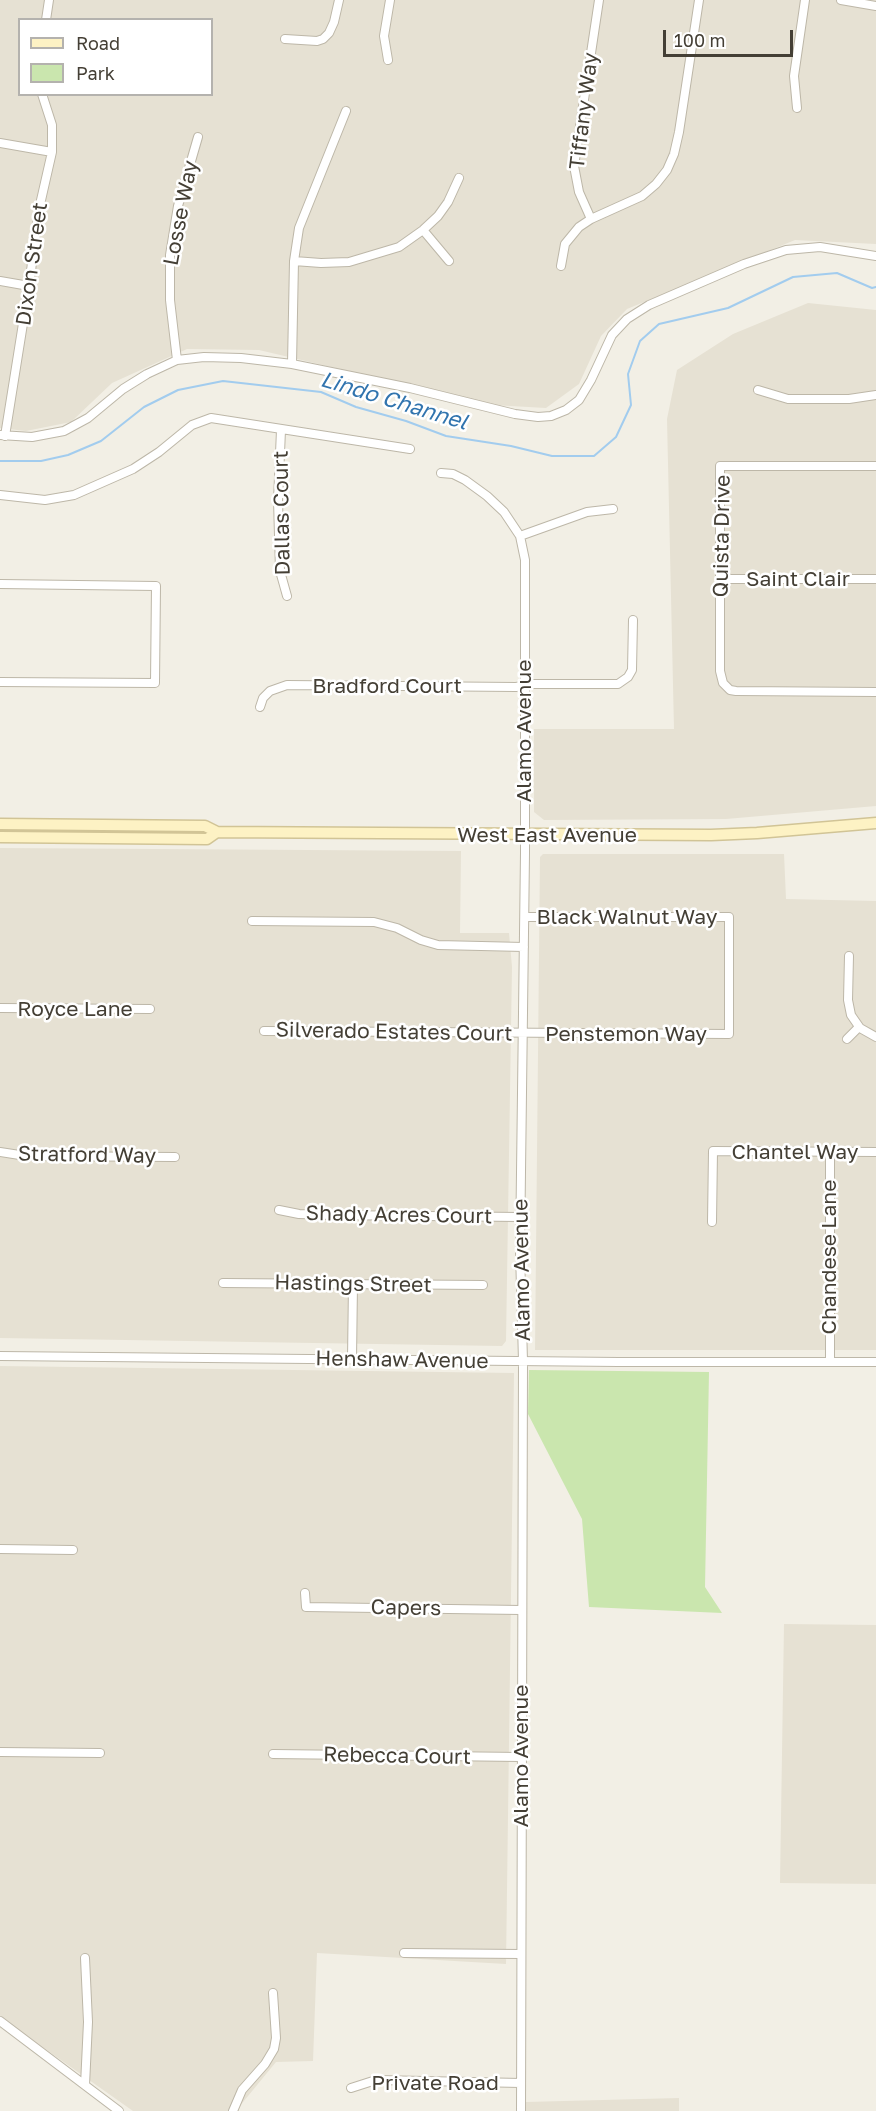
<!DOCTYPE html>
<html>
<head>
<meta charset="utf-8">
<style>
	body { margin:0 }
	#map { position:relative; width:876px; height:2111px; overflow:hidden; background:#f2efe5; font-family:"Golos Text",sans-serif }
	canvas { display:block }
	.legend { position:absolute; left:18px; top:18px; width:195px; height:78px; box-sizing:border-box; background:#fff; border:2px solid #b4b2ae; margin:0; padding:8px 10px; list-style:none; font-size:18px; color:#443f35 }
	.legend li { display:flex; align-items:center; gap:12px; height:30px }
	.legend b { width:30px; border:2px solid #b4b2ae }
	.scale { position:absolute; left:663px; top:30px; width:130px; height:27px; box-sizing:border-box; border:3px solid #443f35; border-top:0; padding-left:8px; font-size:18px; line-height:21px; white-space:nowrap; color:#443f35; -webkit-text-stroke:4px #fff; paint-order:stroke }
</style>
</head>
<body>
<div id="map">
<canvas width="876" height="2111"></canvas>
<ul class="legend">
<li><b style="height:8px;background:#fdf2c4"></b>Road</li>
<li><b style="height:16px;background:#cae6ae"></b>Park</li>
</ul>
<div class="scale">100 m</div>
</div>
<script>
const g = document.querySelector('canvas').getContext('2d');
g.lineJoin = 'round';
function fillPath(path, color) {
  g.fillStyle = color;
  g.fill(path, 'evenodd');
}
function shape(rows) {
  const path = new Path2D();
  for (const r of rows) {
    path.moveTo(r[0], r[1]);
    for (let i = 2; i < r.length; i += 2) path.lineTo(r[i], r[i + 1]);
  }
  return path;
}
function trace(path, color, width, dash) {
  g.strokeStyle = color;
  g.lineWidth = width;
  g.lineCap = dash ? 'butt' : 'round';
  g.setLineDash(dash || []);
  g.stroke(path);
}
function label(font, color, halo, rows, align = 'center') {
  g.font = font + ' "Golos Text",sans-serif';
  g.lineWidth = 5;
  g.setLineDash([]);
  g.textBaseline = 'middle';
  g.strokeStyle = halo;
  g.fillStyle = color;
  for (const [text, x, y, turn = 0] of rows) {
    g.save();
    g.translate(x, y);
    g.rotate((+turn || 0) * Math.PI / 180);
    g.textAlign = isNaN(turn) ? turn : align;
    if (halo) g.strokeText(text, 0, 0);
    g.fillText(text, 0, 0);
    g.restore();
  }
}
fillPath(shape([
	[0,0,876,0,876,244,795,240,627,309,601,336,579,384,546,408,493,405,259,350,187,349,112,383,71,422,26,431,0,428],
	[20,20,212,20,212,94,20,94],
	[808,303,876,310,876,806,726,819,544,820,534,812,534,729,674,729,667,419,677,370,733,334],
	[0,848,461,851,460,933,509,933,512,967,506,1341,502,1346,0,1338],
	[543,854,784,854,786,899,876,901,876,1350,535,1350,540,857],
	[0,1366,514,1373,506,1964,317,1953,313,2061,276,2062,239,2107,239,2111,133,2111,0,2017],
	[784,1624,876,1625,876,1884,780,1883],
	[679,2098,679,2111,526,2111,526,2102]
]), '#e6e1d3');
fillPath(shape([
	[529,1370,709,1372,705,1587,722,1613,589,1607,582,1519,528,1414]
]), '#cae6ae');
trace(shape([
	[0,461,41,461,68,455,101,441,144,407,178,390,223,381,321,392,356,407,406,421,446,436,511,446,552,456,594,456,616,437,631,405,628,374,640,341,659,324,728,308,793,277,837,273,872,288,876,287]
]), '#a2ccee', 2);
const minor = shape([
	[841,0,876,6],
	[46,20,49,0],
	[285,39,317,41,323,39,329,33,334,22,339,0],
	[388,60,384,36,390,0],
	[797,108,794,76,805,0],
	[0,143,52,152],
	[591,219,579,192,574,166,599,0],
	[423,230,449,261],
	[294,261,321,263,349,262,399,247,423,230,438,216,448,202,459,178],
	[561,266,565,244,579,227,591,219,642,196,656,184,667,170,674,154,679,132,699,0],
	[0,281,29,286],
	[177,360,170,300,170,255,178,206,198,137],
	[292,364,294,261,299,228,346,111],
	[758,390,788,399,849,399,876,395],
	[281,430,278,500,280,571,287,596],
	[0,435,32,437,64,431,88,418,123,389,147,374,177,360,204,357,241,358,292,364,410,388,515,414,538,417,551,416,566,410,579,400,591,380,612,335,627,319,649,305,744,264,786,250,820,247,876,256],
	[5,436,29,286,39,209,52,152,52,125,42,94],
	[876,466,720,466,720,671,723,683,730,690,736,691,876,692],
	[441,473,453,474,465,480,487,496,504,512,520,536,525,560,525,853,520,1252,523,1361,521,2111],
	[0,495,45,500,74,495,133,469,159,452,192,425,211,418,410,449],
	[520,536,587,512,613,509],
	[721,579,876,579],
	[0,584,156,586,155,683,0,682],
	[260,707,263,698,270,691,287,685,516,687,533,684,618,684,628,677,632,670,633,620],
	[252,921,374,922,397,928,421,940,438,945,524,947],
	[849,956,848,1000,851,1015,860,1028,876,1037],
	[0,1008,150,1009],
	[264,1031,729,1034,729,917,525,917],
	[847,1039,859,1027],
	[0,1152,26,1156,175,1157],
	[279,1210,299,1214,332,1215,520,1217],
	[712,1222,713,1151,876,1152],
	[223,1283,483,1285],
	[0,1356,619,1362,876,1362],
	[352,1359,353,1284],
	[830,1361,830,1152],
	[0,1549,73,1550],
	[305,1593,306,1607,521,1610],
	[0,1752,100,1753],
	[273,1754,521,1757],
	[404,1953,521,1954],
	[85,1958,88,2022,85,2085],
	[0,2021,119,2111],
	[351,2088,376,2080,521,2083],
	[233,2111,242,2090,265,2064,274,2049,276,2038,273,1993]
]);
const secondary = shape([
	[0,824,205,826,217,832,711,835,757,833,876,823],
	[0,837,207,839,217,832]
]);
trace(minor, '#bdb7a8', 10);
trace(secondary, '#d1c496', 13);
trace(minor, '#fff', 8);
trace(secondary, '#fdf2c4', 10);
label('21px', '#443f35', '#fff', [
	["Tiffany Way",584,111,-83],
	["Losse Way",181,213,-79],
	["Dixon Street",32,264,-82],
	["Dallas Court",282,513,-91],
	["Quista Drive",722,536,-89],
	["Saint Clair",798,579],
	["Bradford Court",387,686],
	["Alamo Avenue",524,731,-90],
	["West East Avenue",547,835],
	["Black Walnut Way",627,917],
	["Royce Lane",75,1009],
	["Silverado Estates Court",394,1032,1],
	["Penstemon Way",626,1034],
	["Chantel Way",795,1152],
	["Stratford Way",87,1155,1],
	["Shady Acres Court",399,1215,1],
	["Chandese Lane",829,1257,-90],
	["Alamo Avenue",522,1270,-91],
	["Hastings Street",353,1284,1],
	["Henshaw Avenue",402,1360,1],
	["Capers",406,1608,1],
	["Rebecca Court",397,1756,1],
	["Alamo Avenue",521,1756,-90],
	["Private Road",435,2083]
]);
label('italic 22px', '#3174ae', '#fff', [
	["Lindo Channel",394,401,17]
]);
</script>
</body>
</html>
